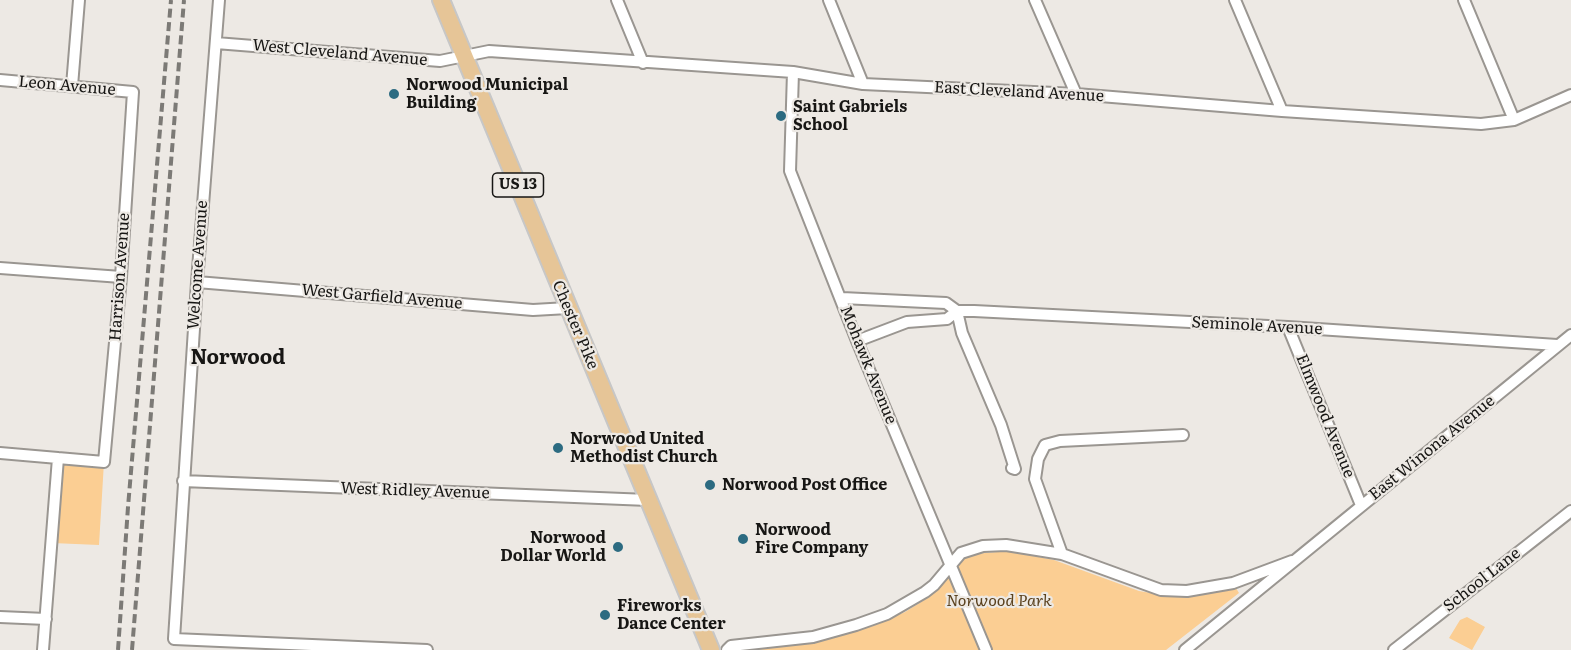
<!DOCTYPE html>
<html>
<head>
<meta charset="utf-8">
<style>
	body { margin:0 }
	canvas { display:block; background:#ede9e4 }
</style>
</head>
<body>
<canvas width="1571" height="650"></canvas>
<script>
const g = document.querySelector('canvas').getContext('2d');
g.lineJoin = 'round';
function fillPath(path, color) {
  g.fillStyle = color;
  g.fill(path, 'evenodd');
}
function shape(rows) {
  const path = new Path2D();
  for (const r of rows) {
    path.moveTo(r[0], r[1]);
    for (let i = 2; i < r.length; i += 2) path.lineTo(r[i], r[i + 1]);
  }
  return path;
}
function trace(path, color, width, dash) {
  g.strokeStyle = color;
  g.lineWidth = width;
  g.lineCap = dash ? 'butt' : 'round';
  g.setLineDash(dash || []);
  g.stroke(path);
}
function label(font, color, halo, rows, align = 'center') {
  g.font = font + ' Literata,serif';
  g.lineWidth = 4.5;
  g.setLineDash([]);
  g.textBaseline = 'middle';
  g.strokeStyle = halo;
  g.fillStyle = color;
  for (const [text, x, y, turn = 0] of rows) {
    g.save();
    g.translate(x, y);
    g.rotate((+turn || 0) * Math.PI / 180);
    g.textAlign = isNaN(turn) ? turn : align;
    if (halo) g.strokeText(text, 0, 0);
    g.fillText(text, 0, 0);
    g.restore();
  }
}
fillPath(shape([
	[58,458,104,462,99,545,52,543],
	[1008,551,1054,560,1139,591,1175,597,1233,583,1239,593,1166,650,756,650,814,642,873,626,905,612,929,597,964,557,974,554],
	[1467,617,1485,627,1472,650,1449,638,1460,620]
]), '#fbce93');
const minor = shape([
	[219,0,197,282,174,639,427,650],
	[617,0,643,63],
	[829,0,863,84],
	[1035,0,1076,94],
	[1235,0,1282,111],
	[1464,0,1514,120],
	[216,43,440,61,489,51,793,72,863,84,1076,94,1282,111,1481,124,1514,120,1571,95],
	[793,72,790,171,857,341,986,650],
	[0,80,133,92,121,277,104,462,0,453],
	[72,86,79,0],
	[0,268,121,277],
	[197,282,533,310,568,308],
	[842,298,946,303,957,311,962,333,1001,425,1015,469,1012,468],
	[1288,327,1361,505],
	[857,341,907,322,947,319,957,311,974,311,1288,327,1557,345],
	[183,481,648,500],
	[1062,554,1035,479,1038,459,1045,445,1060,441,1183,435],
	[0,617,46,619],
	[43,650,58,458],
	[727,650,731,646,813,637,856,625,887,614,925,592,934,585,961,553,983,546,1006,545,1062,554,1161,590,1187,591,1233,583,1292,561],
	[1185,650,1571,335],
	[1394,650,1571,511]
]);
const primary = shape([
	[441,0,711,650]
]);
trace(minor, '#9a9691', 14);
trace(primary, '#c7c7c7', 20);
trace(minor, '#fff', 10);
trace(primary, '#e6c597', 16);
trace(shape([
	[118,650,128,507,171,0],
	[132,650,184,0]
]), '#7c7a76', 4, [9, 4.5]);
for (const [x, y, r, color] of [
	[394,94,6,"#2c6b81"],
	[781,116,6,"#2c6b81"],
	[558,448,6,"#2c6b81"],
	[710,485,6,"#2c6b81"],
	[743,539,6,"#2c6b81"],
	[618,547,6,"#2c6b81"],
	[605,615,6,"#2c6b81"]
]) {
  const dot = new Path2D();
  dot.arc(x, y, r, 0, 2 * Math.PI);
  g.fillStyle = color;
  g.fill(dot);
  trace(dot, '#ede9e4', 2);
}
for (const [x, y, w] of [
	[518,185,51]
]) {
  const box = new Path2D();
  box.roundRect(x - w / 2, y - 12, w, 24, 4.5);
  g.fillStyle = '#ede9e4';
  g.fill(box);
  trace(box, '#171614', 1.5);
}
label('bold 15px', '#171614', null, [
	["US 13",518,185]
]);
label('16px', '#171614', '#ede9e4', [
	["West Cleveland Avenue",340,53,5],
	["Leon Avenue",67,86,5],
	["East Cleveland Avenue",1019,92,3],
	["Welcome Avenue",198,265,-86],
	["Harrison Avenue",120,277,-86],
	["West Garfield Avenue",382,297,5],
	["Chester Pike",575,325,67],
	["Seminole Avenue",1257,326,3],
	["Mohawk Avenue",868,365,68],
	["Elmwood Avenue",1325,416,68],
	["East Winona Avenue",1432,448,-39],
	["West Ridley Avenue",415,491,2],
	["School Lane",1482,580,-38]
]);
label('bold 16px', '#171614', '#ede9e4', [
	["Norwood Municipal",406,85],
	["Building",406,103],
	["Saint Gabriels",793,107],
	["School",793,125],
	["Norwood United",570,439],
	["Methodist Church",570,457],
	["Norwood Post Office",722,485],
	["Norwood",755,530],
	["Fire Company",755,548],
	["Norwood",606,538,"right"],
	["Dollar World",606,556,"right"],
	["Fireworks",617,606],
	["Dance Center",617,624]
], 'left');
label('italic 16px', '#5b421f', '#ede9e4', [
	["Norwood Park",999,601]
]);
label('bold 20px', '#171614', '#ede9e4', [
	["Norwood",238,358]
]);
</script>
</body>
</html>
